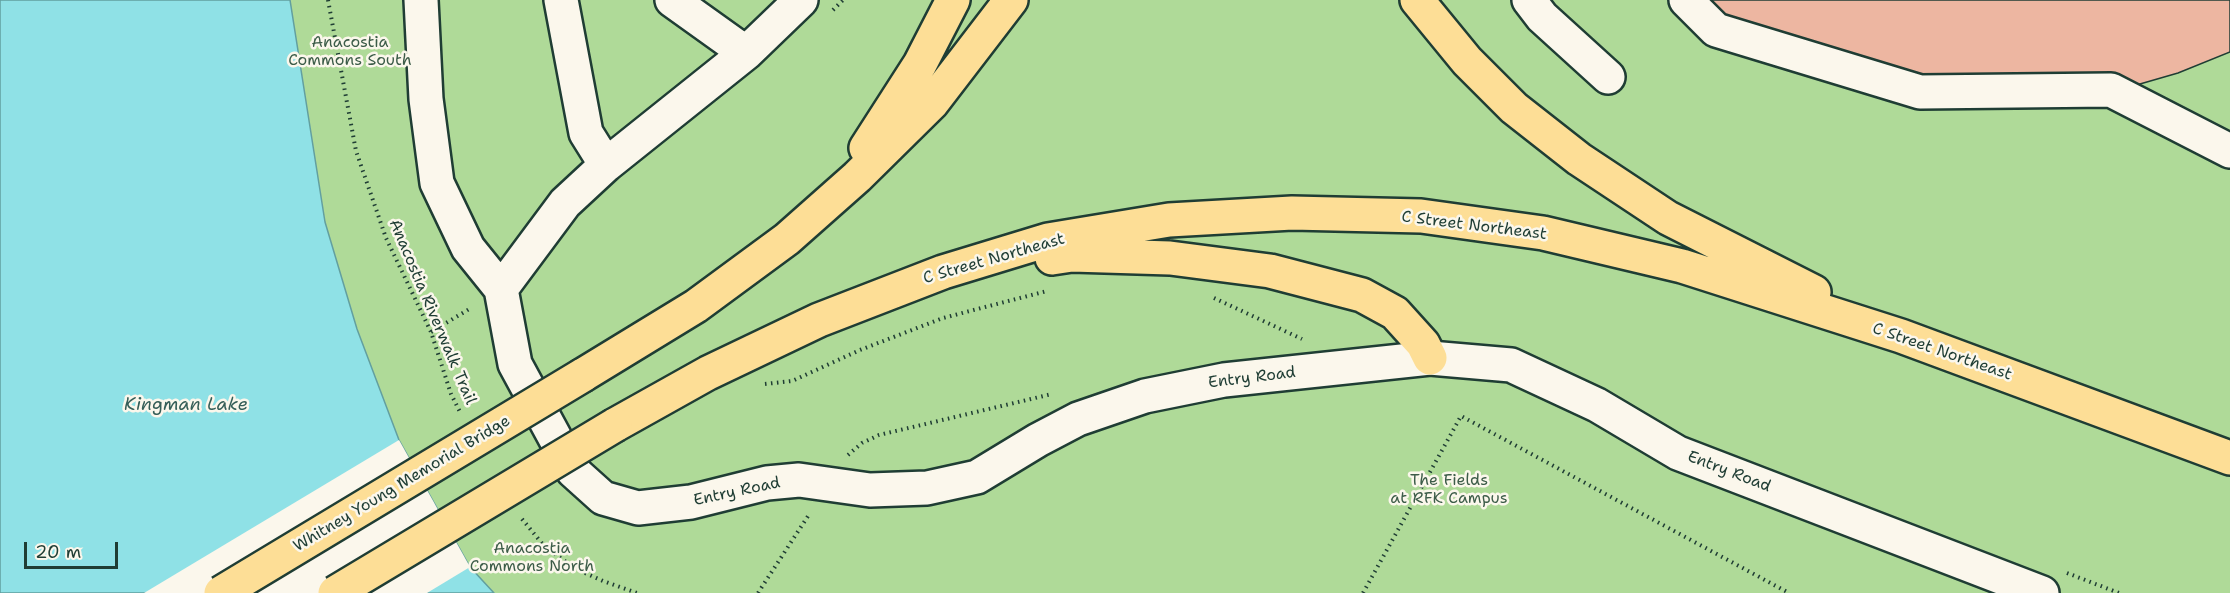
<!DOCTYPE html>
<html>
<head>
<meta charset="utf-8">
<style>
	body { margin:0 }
	#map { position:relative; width:2230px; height:593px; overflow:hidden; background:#fbf7ec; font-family:"Shantell Sans",sans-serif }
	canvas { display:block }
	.scale { position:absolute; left:24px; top:542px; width:94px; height:27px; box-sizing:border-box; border:3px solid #1f3d34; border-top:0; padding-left:8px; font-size:18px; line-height:21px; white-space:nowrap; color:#1f3d34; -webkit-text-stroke:4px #fbf7ec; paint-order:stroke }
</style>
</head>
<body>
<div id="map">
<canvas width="2230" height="593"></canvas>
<div class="scale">20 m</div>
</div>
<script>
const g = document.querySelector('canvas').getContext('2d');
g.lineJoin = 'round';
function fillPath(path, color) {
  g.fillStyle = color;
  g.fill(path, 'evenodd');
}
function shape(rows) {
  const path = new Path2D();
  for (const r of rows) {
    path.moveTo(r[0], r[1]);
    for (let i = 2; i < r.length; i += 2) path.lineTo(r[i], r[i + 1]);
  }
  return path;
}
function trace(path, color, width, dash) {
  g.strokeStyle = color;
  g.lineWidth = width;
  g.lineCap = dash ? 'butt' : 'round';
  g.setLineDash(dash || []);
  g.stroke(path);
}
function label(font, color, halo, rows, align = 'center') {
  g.font = font + ' "Shantell Sans",sans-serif';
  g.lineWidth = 5;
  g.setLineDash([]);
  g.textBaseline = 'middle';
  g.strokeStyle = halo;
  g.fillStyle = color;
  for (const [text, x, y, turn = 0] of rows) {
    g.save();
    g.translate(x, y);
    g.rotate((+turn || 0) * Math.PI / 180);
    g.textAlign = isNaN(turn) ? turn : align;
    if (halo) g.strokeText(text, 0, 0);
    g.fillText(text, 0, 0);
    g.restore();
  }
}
fillPath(shape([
	[290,0,2230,0,2230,593,494,593,470,567,399,440,357,329,325,222]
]), '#afda98');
const water = shape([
	[0,0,290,0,325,222,357,329,399,440,470,567,494,593,0,593,0,0]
]);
fillPath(water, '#8fe1e6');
trace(water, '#629f9f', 1.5);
fillPath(shape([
	[399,440,470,567,427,593,144,593]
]), '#fbf7ec');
const building = shape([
	[1689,0,2230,0,2230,52,2178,73,2133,86,1901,92,1689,0]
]);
fillPath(building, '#edb6a1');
trace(building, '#1f3d34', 1.5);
const minor = shape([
	[421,0,426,99,437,183,468,248,501,289,515,364,573,471,603,498,638,508,691,502,767,483,799,480,870,490,927,488,977,477,1038,440,1078,419,1145,396,1224,380,1430,358,1511,365,1597,405,1678,453,2042,593],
	[561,0,586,133,606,165],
	[672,0,746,53],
	[1529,0,1542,17,1608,77],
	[1686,0,1716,30,1920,92,2111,90,2230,151],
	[501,289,565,203,606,165,746,53,801,0]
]);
const major = shape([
	[1417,0,1467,61,1514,108,1579,159,1668,218,1814,292],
	[866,148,920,64,953,0],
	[1052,258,1072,255,1170,258,1270,271,1362,295,1395,313,1423,344,1430,358],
	[583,375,696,306,787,239,857,177,932,103,1011,0],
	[615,425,708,373,819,320,943,272,1048,240,1169,220,1292,213,1421,216,1543,233,1682,266,1901,336,2230,458]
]);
trace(minor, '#1f3d34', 38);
trace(major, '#1f3d34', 38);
trace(shape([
	[328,0,356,151,386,238,431,332,451,394,460,412],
	[833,10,843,0],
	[1214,298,1302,339],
	[431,332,471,308],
	[765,384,792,381,860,350,943,318,1047,291],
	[848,455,862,443,879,435,1052,394],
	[522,519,545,547,576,569,603,581,637,593],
	[2067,573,2119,593],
	[758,593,810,513],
	[1363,593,1461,416,1789,593]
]), '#1f3d34', 4, [1.5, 4.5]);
trace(minor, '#fbf7ec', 33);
trace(major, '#fdde96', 33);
const majorBridge = shape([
	[221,593,583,375],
	[335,593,615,425]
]);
trace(majorBridge, '#1f3d34', 38, []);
trace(majorBridge, '#fdde96', 33);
label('16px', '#3c5c48', '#fbf7ec', [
	["Anacostia",350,43],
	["Commons South",350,61],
	["The Fields",1449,481],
	["at RFK Campus",1449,499],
	["Anacostia",532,549],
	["Commons North",532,567]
]);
label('16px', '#1f3d34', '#fbf7ec', [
	["C Street Northeast",1474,226,7],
	["C Street Northeast",994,259,-16],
	["Anacostia Riverwalk Trail",432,312,67],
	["C Street Northeast",1942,352,19],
	["Entry Road",1252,378,-7],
	["Entry Road",1729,472,21],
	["Whitney Young Memorial Bridge",402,484,-31],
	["Entry Road",737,492,-12]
]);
label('italic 18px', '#355e58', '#fbf7ec', [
	["Kingman Lake",186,405]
]);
</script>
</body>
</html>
